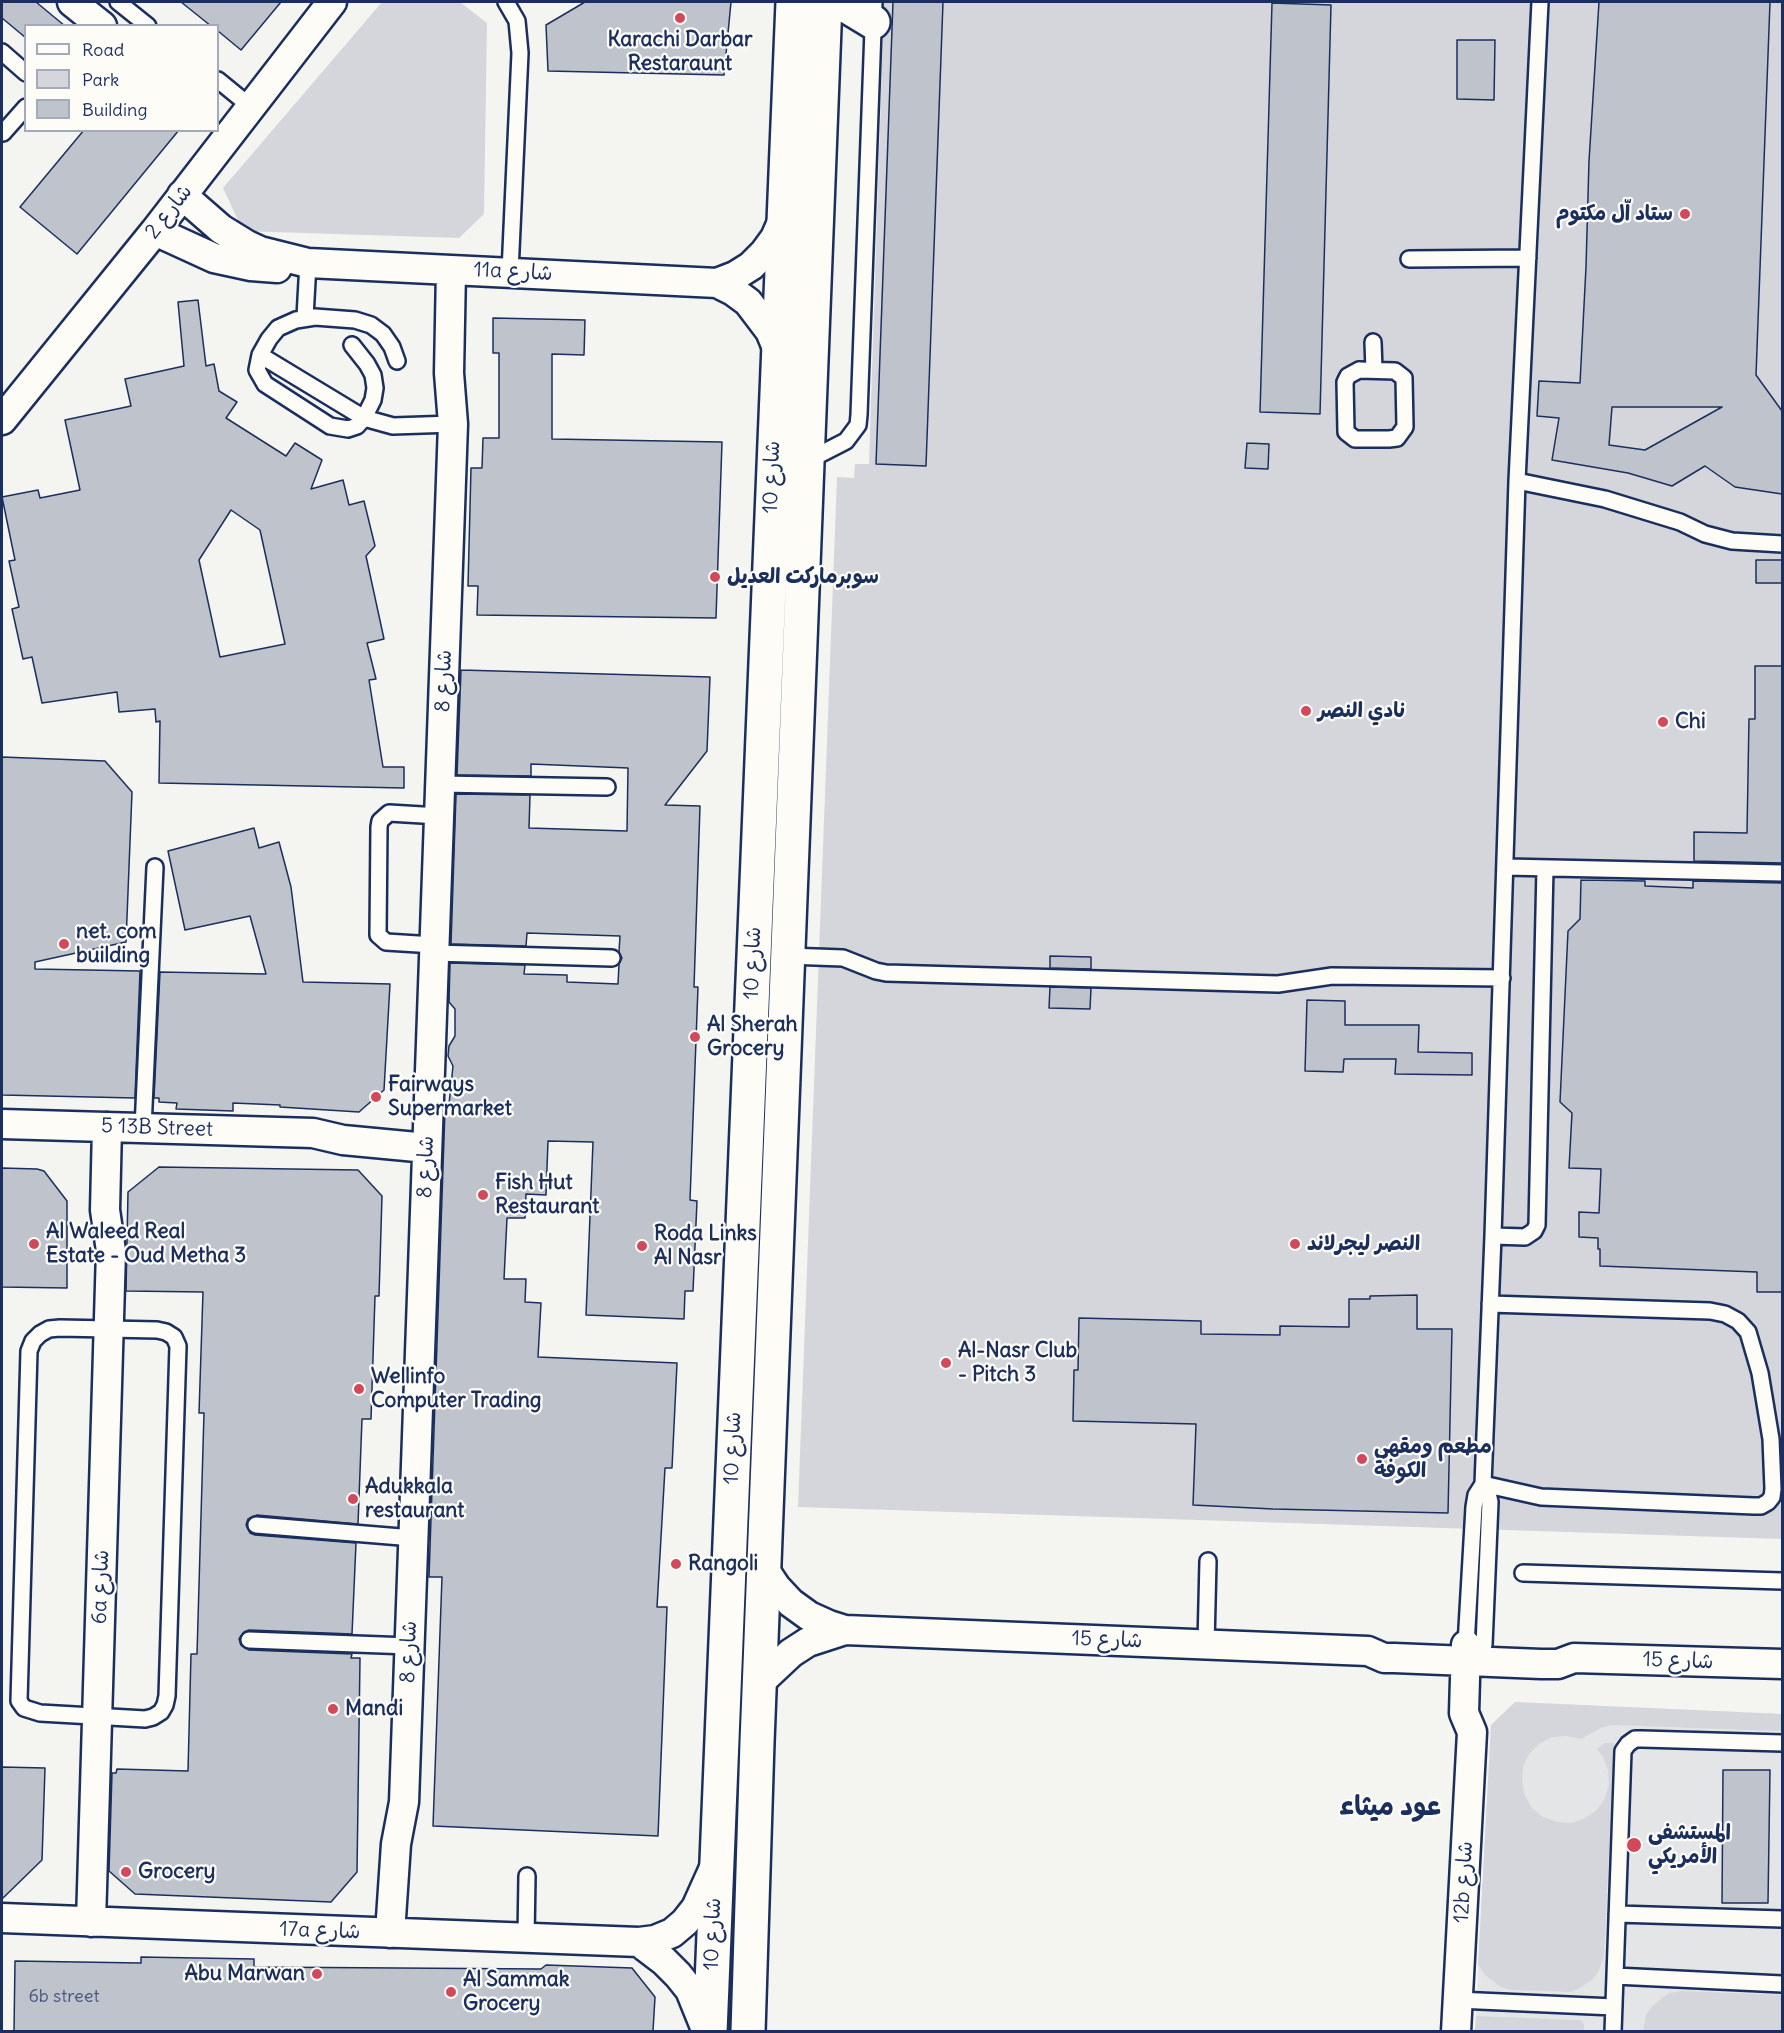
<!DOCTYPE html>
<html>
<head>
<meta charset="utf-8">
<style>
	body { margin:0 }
	#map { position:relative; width:1784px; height:2033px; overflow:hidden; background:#f4f4f1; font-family:Delius,sans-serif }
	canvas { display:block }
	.frame { position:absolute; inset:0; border:3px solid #1b2f5e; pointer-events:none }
	.legend { position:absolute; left:24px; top:24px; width:195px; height:108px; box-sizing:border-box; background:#fdfcf7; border:2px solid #a3aaba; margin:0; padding:8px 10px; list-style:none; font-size:18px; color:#1b2f5e }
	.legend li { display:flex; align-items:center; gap:12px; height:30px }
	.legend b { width:30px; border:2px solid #a3aaba }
</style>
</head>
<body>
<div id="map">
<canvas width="1784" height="2033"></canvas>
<div class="frame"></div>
<ul class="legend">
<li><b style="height:8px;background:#fdfcf7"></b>Road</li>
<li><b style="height:16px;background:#d4d6db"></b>Park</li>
<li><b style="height:16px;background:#bfc3cc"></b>Building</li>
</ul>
</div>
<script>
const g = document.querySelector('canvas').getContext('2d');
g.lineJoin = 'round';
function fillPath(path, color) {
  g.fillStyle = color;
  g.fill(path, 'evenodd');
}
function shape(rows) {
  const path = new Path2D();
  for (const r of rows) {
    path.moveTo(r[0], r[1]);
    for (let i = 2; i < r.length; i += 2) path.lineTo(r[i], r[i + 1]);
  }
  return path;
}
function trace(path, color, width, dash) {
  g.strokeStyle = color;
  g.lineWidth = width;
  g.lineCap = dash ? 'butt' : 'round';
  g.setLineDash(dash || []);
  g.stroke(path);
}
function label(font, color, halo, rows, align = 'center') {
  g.font = font + ' Delius,"Playpen Sans Arabic",sans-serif';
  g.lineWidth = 4.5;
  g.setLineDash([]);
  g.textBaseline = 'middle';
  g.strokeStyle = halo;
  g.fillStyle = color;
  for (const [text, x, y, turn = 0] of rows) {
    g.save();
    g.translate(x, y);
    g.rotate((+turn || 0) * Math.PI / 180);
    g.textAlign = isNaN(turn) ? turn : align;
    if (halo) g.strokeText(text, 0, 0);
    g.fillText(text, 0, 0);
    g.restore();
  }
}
fillPath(shape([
	[1515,1702,1782,1714,1782,2031,1475,2032,1491,1725]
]), '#e4e5e6');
fillPath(shape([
	[382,2,460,2,487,23,484,214,459,238,243,231,223,188],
	[884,2,1782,2,1782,1539,798,1507,837,477,854,478,855,464,869,464],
	[1515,1702,1782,1714,1782,1731,1612,1725,1601,1728,1581,1739,1567,1736,1552,1737,1539,1744,1529,1754,1523,1767,1522,1782,1525,1796,1532,1808,1543,1817,1557,1822,1572,1823,1585,1818,1597,1810,1605,1798,1609,1784,1608,1770,1603,1757,1597,1749,1605,1743,1614,1743,1604,1956,1598,1972,1593,1979,1578,1989,1570,1992,1511,1990,1501,1987,1485,1975,1478,1965,1491,1725],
	[1682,1991,1782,1995,1782,2031,1643,2031,1646,2015,1652,2006,1669,1993],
	[1476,2016,1576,2020,1581,2020,1584,2024,1584,2029,1582,2032,1478,2030,1475,2030]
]), '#d4d6db');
const building = shape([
	[2,2,36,2,65,26,26,26,26,38,2,18,2,2],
	[181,2,281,2,241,50,218,31,218,26,211,26,181,2],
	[585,2,731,2,724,75,548,71,546,25,585,2],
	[893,2,943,2,926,466,876,464,893,2],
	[1599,2,1770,2,1756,375,1782,411,1782,494,1735,487,1705,466,1672,486,1628,473,1552,460,1559,418,1537,416,1539,381,1580,383,1586,267,1589,161,1599,2],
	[1612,407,1722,407,1645,450,1609,445,1612,407],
	[1272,3,1331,5,1320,414,1260,412,1272,3],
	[1457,40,1495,40,1494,100,1457,99,1457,40],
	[84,130,179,130,77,254,20,207,84,130],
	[198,300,206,366,214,364,219,391,237,402,226,418,286,456,295,443,322,460,311,489,343,480,349,505,364,501,375,546,366,556,384,639,367,643,376,679,369,680,383,767,404,767,404,788,159,783,160,721,156,722,155,709,119,712,117,692,42,703,32,657,23,659,12,609,19,607,9,561,15,560,2,497,38,490,40,498,80,490,65,420,131,406,125,379,184,366,178,302,198,300],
	[231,510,260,530,285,644,220,657,199,560,231,510],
	[493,318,585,320,584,355,552,354,552,439,722,442,716,618,477,615,478,586,468,586,471,468,482,468,483,438,499,438,499,353,493,353,493,318],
	[1247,443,1269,444,1268,469,1245,468,1247,443],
	[1756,560,1782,560,1782,583,1756,583,1756,560],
	[1755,666,1782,666,1782,863,1694,861,1694,832,1747,833,1749,719,1755,719,1755,666],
	[461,670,710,677,707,751,665,805,700,806,694,987,698,987,690,1200,697,1201,693,1291,685,1291,684,1319,586,1315,593,1142,548,1141,546,1195,526,1194,525,1218,507,1218,504,1279,526,1279,525,1302,541,1303,538,1357,677,1363,672,1468,665,1468,657,1607,667,1607,658,1836,433,1826,442,1577,429,1577,445,1109,449,1104,453,1066,448,1056,449,1046,455,1036,455,1009,449,1002,450,963,525,965,524,974,567,975,567,982,618,984,619,964,622,958,619,952,620,936,527,933,526,946,451,944,456,794,530,795,529,828,627,831,628,768,531,764,531,776,457,775,461,670],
	[2,757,105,761,132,792,126,942,35,962,35,969,140,971,135,1098,2,1095,2,757],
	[254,828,259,848,279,842,291,887,303,982,390,984,384,1090,359,1112,280,1107,280,1105,233,1103,233,1111,176,1109,177,1103,159,1102,159,1098,154,1098,160,972,266,974,250,916,185,930,168,851,254,828],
	[1581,880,1645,881,1645,886,1693,888,1693,881,1782,883,1782,1292,1757,1292,1757,1272,1600,1266,1600,1249,1598,1249,1598,1238,1579,1237,1579,1212,1599,1213,1601,1169,1569,1168,1572,1113,1560,1102,1568,931,1580,919,1581,880],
	[1050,956,1091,957,1091,969,1050,968,1050,956],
	[1050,987,1091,988,1090,1009,1049,1008,1050,987],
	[1307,1000,1345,1001,1345,1025,1419,1025,1418,1052,1472,1053,1472,1075,1395,1074,1396,1059,1344,1059,1343,1072,1305,1071,1307,1000],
	[159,1167,358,1170,382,1196,379,1296,375,1296,371,1419,362,1419,358,1524,257,1515,248,1519,246,1525,250,1533,255,1535,356,1543,352,1634,249,1630,244,1632,239,1639,241,1645,249,1650,352,1654,351,1658,360,1658,357,1872,331,1902,135,1894,109,1871,112,1773,116,1773,117,1769,188,1771,191,1654,197,1654,204,1413,199,1413,203,1292,126,1291,128,1192,159,1167],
	[2,1168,37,1169,44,1171,67,1201,67,1288,2,1287,2,1168],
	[1417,1295,1417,1329,1452,1329,1448,1513,1273,1509,1193,1505,1196,1424,1073,1421,1074,1370,1078,1370,1079,1318,1201,1321,1201,1334,1280,1335,1280,1326,1349,1327,1349,1299,1370,1299,1370,1296,1417,1295],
	[2,1767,45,1768,42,1860,2,1899,2,1767],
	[1723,1770,1770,1770,1768,1903,1722,1903,1723,1770],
	[141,1957,254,1959,254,1967,541,1969,546,1965,632,1968,655,1997,653,2031,14,2031,15,1961,141,1963,141,1957]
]);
fillPath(building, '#bfc3cc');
trace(building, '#1b2f5e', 1.5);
const service = shape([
	[118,2,148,26],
	[506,2,517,21,520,53,510,272],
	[2,52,26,73],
	[218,80,251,107],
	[3,133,26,107],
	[1409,259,1528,258],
	[305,317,308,263],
	[1373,342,1374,370],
	[260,355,257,370,265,384,330,426,348,429,357,426,364,418,373,400,375,388,373,375,367,364,352,345],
	[397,361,392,347,383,334,371,325,355,320,315,317,296,320,278,328,269,339,260,355,364,418,393,426,453,424],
	[1359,370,1395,371,1404,378,1405,427,1397,438,1389,439,1355,439,1346,432,1345,382,1348,376,1359,370],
	[807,461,846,441,858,425,859,415,874,2],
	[1517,481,1605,499,1680,522,1705,534,1732,541,1782,544],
	[440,784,607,787],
	[1506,867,1782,873],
	[434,945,386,942,378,935,379,827,380,821,389,813,439,816],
	[434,953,612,958],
	[788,956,843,958,876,971,886,973,1278,984,1332,976,1502,978],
	[143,1128,155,867],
	[1493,1236,1525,1237,1534,1231,1537,1225,1545,868],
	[60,1328,157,1330,166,1332,174,1337,178,1346,167,1696,165,1705,161,1712,153,1717,145,1719,40,1713,24,1708,19,1701,29,1351,33,1341,40,1334,49,1329,60,1328],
	[1483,1484,1541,1497,1754,1506,1761,1506,1768,1502,1772,1497,1773,1489,1771,1439,1760,1373,1748,1332,1738,1321,1725,1314,1710,1311,1490,1304],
	[1483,1484,1487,1489,1490,1502,1484,1645],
	[256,1525,413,1538],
	[1523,1573,1782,1581],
	[249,1640,409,1646],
	[1206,1644,1208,1561],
	[1466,1645,1474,1507,1476,1495,1483,1484,1493,1236,1517,481,1540,2],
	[1617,1914,1782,1919],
	[526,1938,527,1876],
	[1615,1976,1782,1984],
	[1457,2000,1614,2007],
	[1613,2032,1623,1751,1628,1744,1635,1739,1642,1739,1782,1743]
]);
const minor = shape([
	[72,2,102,26],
	[182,195,221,229,247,245,260,251,308,263,717,283,735,276,751,266,764,253,775,238,783,220],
	[155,231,214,258,251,266,277,268],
	[717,283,733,291,748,302,770,331,777,348],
	[2,420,155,231,332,2],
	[2,1124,313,1133,343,1140,427,1148],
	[764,1569,776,1587,791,1603,809,1616,829,1625,845,1630,1368,1651,1384,1658,1394,1658,1541,1664,1558,1664,1574,1658,1782,1664],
	[759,1683,791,1653,808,1642,845,1630],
	[2,1918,639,1942,655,1940,672,1933,685,1922,696,1908,714,1868],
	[91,1922,111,1251,105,1210,107,1127],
	[390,1933,396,1844,404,1802,453,424,449,373,451,270],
	[639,1942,664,1961,678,1975,690,1990,707,2032],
	[1456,2032,1472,1732,1464,1713,1466,1645]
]);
const secondary = shape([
	[840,2,873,22],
	[710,2032,793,2],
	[748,2032,757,1742,825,2]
]);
trace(service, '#1b2f5e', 20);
trace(minor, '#1b2f5e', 33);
trace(secondary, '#1b2f5e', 38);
trace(service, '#fdfcf7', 15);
trace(minor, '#fdfcf7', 28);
trace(secondary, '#fdfcf7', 33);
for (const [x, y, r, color] of [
	[680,18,6,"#d1495b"],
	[1685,214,6,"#d1495b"],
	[715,577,6,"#d1495b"],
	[1306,711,6,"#d1495b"],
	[1663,722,6,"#d1495b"],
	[64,944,6,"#d1495b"],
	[695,1037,6,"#d1495b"],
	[376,1097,6,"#d1495b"],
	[483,1195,6,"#d1495b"],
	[34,1244,6,"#d1495b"],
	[1295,1244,6,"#d1495b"],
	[642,1246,6,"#d1495b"],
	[946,1363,6,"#d1495b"],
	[359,1389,6,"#d1495b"],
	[1362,1459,6,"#d1495b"],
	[353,1499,6,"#d1495b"],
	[676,1564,6,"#d1495b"],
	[333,1709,6,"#d1495b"],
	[1634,1845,8,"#d1495b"],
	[126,1872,6,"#d1495b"],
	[317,1974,6,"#d1495b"],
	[451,1992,6,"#d1495b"]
]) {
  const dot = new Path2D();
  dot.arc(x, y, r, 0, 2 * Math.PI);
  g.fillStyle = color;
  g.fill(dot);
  trace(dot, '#fdfcf7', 2);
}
label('18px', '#44547a', null, [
	["6b street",64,1997]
]);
label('bold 21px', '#1b2f5e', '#fdfcf7', [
	["Karachi Darbar",680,40,"center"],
	["Restaraunt",680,64,"center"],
	["ستاد اّل مكتوم",1673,214,"right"],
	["سوبرماركت العديل",727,577],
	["نادي النصر",1318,711],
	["Chi",1675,722],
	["net. com",76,932],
	["building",76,956],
	["Al Sherah",707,1025],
	["Grocery",707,1049],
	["Fairways",388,1085],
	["Supermarket",388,1109],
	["Fish Hut",495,1183],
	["Restaurant",495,1207],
	["Al Waleed Real",46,1232],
	["Estate - Oud Metha 3",46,1256],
	["Roda Links",654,1234],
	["Al Nasr",654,1258],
	["النصر ليجرلاند",1307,1244],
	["Al-Nasr Club",958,1351],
	["- Pitch 3",958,1375],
	["Wellinfo",371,1377],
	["Computer Trading",371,1401],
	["مطعم ومقهى",1374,1447],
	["الكوفة",1374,1471],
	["Adukkala",365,1487],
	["restaurant",365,1511],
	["Rangoli",688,1564],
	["Mandi",345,1709],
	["المستشفى",1648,1833],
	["الأمريكي",1648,1857],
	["Grocery",138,1872],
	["Abu Marwan",305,1974,"right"],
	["Al Sammak",463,1980],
	["Grocery",463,2004]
], 'left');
label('21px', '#1b2f5e', '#fdfcf7', [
	["شارع 2",169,212,-52],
	["11a شارع",513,272,3],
	["شارع 10",772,477,-88],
	["شارع 8",444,681,-88],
	["شارع 10",753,963,-88],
	["5 13B Street",157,1128,2],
	["شارع 8",426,1167,-88],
	["شارع 10",733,1448,-88],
	["6a شارع",101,1587,-88],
	["شارع 15",1107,1640,2],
	["شارع 8",409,1652,-88],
	["شارع 15",1678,1661,2],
	["12b شارع",1464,1882,-87],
	["17a شارع",320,1931,2],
	["شارع 10",713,1934,-88]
]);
label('bold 27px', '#1b2f5e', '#fdfcf7', [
	["عود ميثاء",1390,1807]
]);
</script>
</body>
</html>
